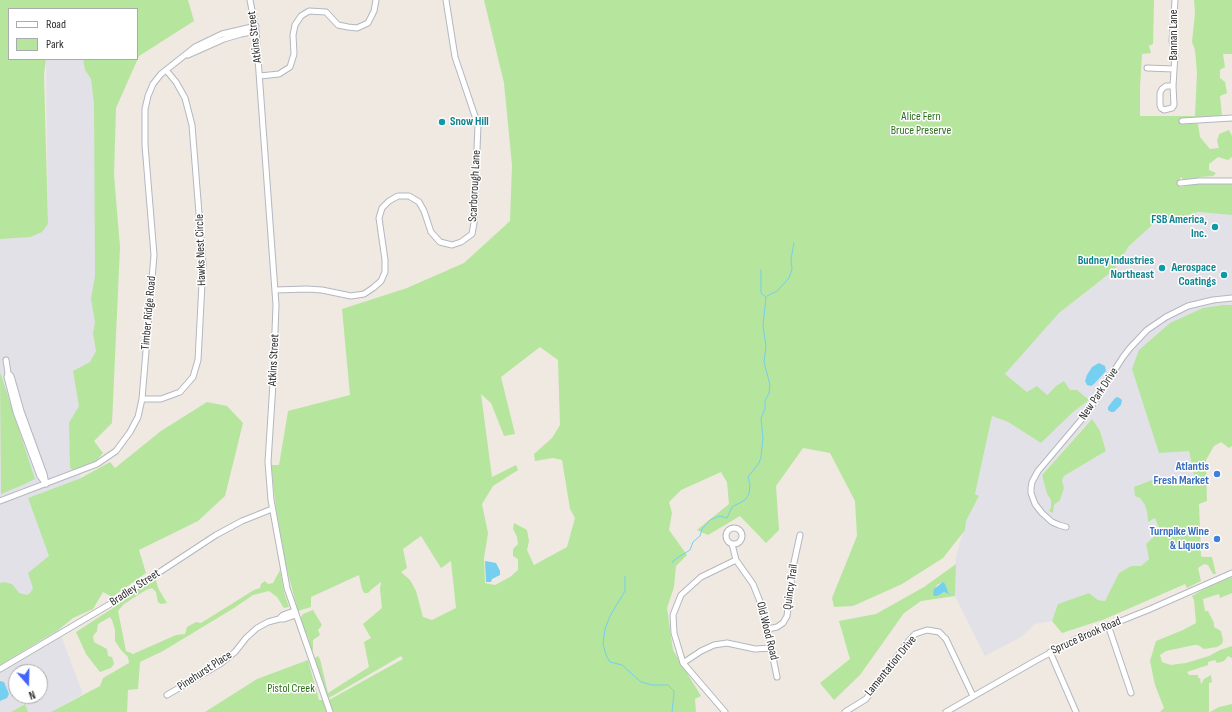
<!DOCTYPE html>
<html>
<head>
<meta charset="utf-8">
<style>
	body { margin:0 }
	#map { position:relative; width:1232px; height:712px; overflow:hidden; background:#efe9e1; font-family:"Sofia Sans Condensed",sans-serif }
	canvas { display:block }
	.legend { position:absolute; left:8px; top:8px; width:130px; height:52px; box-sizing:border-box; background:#fff; border:1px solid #ababab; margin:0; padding:5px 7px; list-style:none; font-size:12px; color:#2e2e2e }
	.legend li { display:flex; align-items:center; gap:8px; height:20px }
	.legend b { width:20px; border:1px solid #ababab }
	.north { position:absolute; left:8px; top:664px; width:40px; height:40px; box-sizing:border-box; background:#fff; border:1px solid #ababab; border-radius:50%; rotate:160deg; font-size:11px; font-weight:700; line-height:16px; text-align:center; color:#2e2e2e }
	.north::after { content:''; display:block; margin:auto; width:14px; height:18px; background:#4264fb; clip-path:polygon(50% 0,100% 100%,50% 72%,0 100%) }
</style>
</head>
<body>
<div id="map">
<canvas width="1232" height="712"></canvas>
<ul class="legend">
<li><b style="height:5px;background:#fff"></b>Road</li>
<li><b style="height:11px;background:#b6e59e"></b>Park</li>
</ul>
<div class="north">N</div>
</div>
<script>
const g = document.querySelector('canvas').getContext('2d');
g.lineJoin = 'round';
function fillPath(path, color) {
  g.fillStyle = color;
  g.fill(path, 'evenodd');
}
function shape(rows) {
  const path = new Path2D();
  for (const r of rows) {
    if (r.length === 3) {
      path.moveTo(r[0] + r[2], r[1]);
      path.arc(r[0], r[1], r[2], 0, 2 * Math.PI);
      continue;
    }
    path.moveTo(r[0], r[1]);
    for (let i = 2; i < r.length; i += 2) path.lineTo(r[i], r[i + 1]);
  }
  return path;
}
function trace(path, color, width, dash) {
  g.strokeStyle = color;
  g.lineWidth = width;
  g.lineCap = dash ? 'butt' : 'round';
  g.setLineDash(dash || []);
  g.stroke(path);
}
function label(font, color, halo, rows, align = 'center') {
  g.font = font + ' "Sofia Sans Condensed",sans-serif';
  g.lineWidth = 3;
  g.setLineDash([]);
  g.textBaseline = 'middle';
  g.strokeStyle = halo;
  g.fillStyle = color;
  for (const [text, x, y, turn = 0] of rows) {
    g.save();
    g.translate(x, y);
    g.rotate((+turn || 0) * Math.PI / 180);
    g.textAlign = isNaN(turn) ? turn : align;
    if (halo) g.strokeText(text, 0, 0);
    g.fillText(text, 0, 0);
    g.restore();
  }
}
fillPath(shape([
	[46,59,83,59,85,70,91,79,94,105,102,355,86,410,74,425,81,478,28,498,73,618,59,630,83,694,51,712,28,712,24,704,11,712,0,712,0,225,48,224],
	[16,672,40,672,40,696,16,696],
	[1198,212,1232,215,1232,305,1223,305,1189,451,1194,476,1187,480,1166,479,1140,498,1145,505,1147,512,1147,519,1148,522,1155,518,1160,531,1146,544,1149,559,1141,566,1131,566,1119,573,1105,601,1098,600,1089,593,1059,604,1052,621,1035,624,1021,637,985,656,955,596,956,556,966,521,979,496,975,494,992,416,1008,422,1041,443,1073,412,1088,400,1070,391,1056,386,1047,395,1027,392,1005,374,1059,313,1114,270,1129,246,1160,218,1176,219],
	[1091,419,1100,431,1106,451,1064,476,1062,480,1064,488,1054,505,1049,510,1051,507,1051,500,1047,494,1042,474]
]), '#e3e1e8');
fillPath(shape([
	[0,0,188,0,194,21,139,56,116,108,114,175,120,247,112,423,94,441,103,453,97,460,83,469,75,471,70,468,69,423,79,406,73,371,90,362,96,351,93,333,95,322,91,299,95,276,94,105,91,79,85,70,83,59,137,59,137,9,9,9,9,59,46,59,44,75,48,224,42,232,30,237,0,239],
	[484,0,1154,0,1153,44,1149,46,1151,53,1142,54,1140,87,1140,116,1195,116,1197,73,1195,50,1192,42,1195,13,1194,0,1232,0,1232,54,1223,54,1225,67,1220,70,1220,78,1225,82,1227,93,1220,96,1222,116,1180,121,1179,123,1198,124,1200,137,1210,149,1219,148,1217,141,1219,134,1229,130,1232,136,1232,157,1228,160,1218,157,1209,164,1209,170,1216,173,1213,176,1201,177,1185,181,1181,177,1177,185,1181,187,1198,183,1232,183,1232,215,1198,212,1176,219,1160,218,1129,246,1114,270,1059,313,1005,374,1027,392,1037,386,1047,395,1056,386,1064,381,1070,390,1077,390,1089,400,1073,412,1041,443,1008,422,992,416,975,494,979,496,966,521,965,530,943,558,902,584,853,606,834,607,832,598,857,536,855,501,830,453,803,448,776,486,779,530,766,543,740,516,708,535,697,530,729,504,727,482,721,472,681,490,669,502,672,513,669,530,687,555,676,566,674,587,667,608,673,650,701,696,695,699,696,712,205,712,257,679,308,660,319,700,329,700,403,659,401,656,327,699,317,671,315,658,318,656,320,659,328,693,369,667,364,642,371,638,363,624,382,608,380,589,381,582,372,589,368,593,364,593,362,589,359,575,311,597,311,607,298,611,286,566,276,508,271,465,279,465,288,411,350,395,342,309,407,288,464,263,510,221,512,165,504,83],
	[540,347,558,360,560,425,552,438,534,454,535,461,553,458,562,460,570,509,575,518,567,547,534,565,527,550,529,541,527,530,514,523,513,529,517,537,518,544,513,549,513,556,518,559,518,570,510,577,495,585,485,583,484,558,488,533,482,504,493,486,518,470,516,465,492,477,481,394,491,403,504,436,515,434,501,377],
	[421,536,441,568,451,561,456,608,432,620,423,617,416,591,410,580,401,572,407,568,403,549],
	[1223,305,1232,305,1232,446,1229,448,1221,442,1214,446,1206,460,1207,501,1199,504,1201,556,1203,557,1212,557,1216,574,1213,574,1208,565,1204,564,1198,568,1201,581,1187,588,1185,584,1105,619,1062,633,1052,621,1058,604,1089,593,1098,600,1105,601,1119,573,1131,566,1141,566,1149,559,1146,544,1160,531,1155,518,1148,522,1147,512,1145,505,1140,498,1135,496,1134,487,1152,480,1187,480,1194,476,1189,451,1159,453,1132,369,1139,350,1170,323,1203,308],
	[0,372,35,479,25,484,1,494],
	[207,402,227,406,243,423,225,496,198,521,139,550,146,573,112,597,103,592,93,609,73,618,58,630,0,665,0,583,4,582,12,584,19,593,27,595,30,593,33,588,28,573,49,556,28,498,81,478,110,462,115,468,161,431],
	[1092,419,1100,431,1106,451,1064,476,1062,480,1064,488,1060,500,1054,505,1053,513,1049,511,1051,507,1051,500,1047,494,1042,475],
	[956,564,955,596,921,601,904,613,860,675,834,700,820,683,850,659,839,621,876,614,924,587],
	[941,583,948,592,952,594,944,592,934,596,933,594,937,585],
	[280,570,284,592,289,607,284,608,277,597,269,591,253,595,234,608,163,651,140,662,138,689,128,690,127,712,51,712,100,686,103,678,129,663,128,657,121,650,115,641,115,630,112,620,110,617,98,624,97,631,93,636,94,642,107,649,108,656,112,657,114,664,111,668,100,672,86,654,76,632,113,608,137,590,156,580,158,588,167,603,161,604,158,602,156,592,152,588,146,590,124,604,118,611,126,651,133,654,176,635,185,634,187,627,196,622,201,623,254,590,260,588,261,584,265,581,268,584,273,583],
	[1232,577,1232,593,1220,598,1219,594,1203,599,1205,611,1208,611,1214,623,1214,627,1221,631,1223,640,1222,644,1217,647,1204,649,1198,645,1194,645,1166,651,1160,655,1162,662,1171,665,1186,663,1209,656,1220,650,1232,646,1232,658,1228,656,1224,661,1217,663,1215,660,1208,662,1208,665,1187,672,1189,675,1198,675,1198,678,1200,678,1201,684,1204,679,1211,675,1212,682,1209,683,1209,712,1160,712,1164,708,1155,685,1150,661,1156,641,1183,630,1196,623,1194,600,1192,596,1220,580],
	[313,610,322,625,318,630,320,635,313,640,313,649,312,651,309,648,309,639,301,624,301,617,303,614],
	[25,704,28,712,11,712],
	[1232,704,1232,712,1210,712,1219,707]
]), '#b6e59e');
fillPath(shape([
	[1099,363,1105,366,1106,371,1094,384,1091,386,1087,385,1085,381,1087,375,1092,367],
	[1118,397,1122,400,1121,405,1114,412,1111,412,1108,410,1108,407,1115,398],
	[485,561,496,563,500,571,500,575,492,579,491,582,486,582],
	[943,582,945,584,948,592,952,595,944,592,937,596,934,596,933,595,934,589],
	[0,681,4,682,9,694,7,698,0,701]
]), '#75cff0');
trace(shape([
	[767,296,777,291,789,278,792,269,791,259,794,243],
	[672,563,674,560,690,550,693,542,700,536,702,529,710,520,720,516,727,518,732,507,745,500,749,494,750,485,748,477,759,463,761,457,763,438,761,418,765,409,765,401,769,393,770,385,764,362,766,346,763,326,766,297,761,293,761,270],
	[625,576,625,591,610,616,605,629,603,644,606,655,610,662,622,665,641,682,652,685,668,685,674,691,674,693,672,712]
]), '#75cff0', 1);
const minor = shape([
	[250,0,256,31,276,305,273,383,268,462,271,500,287,588,330,712],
	[188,55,224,39,241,34,256,31],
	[1147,68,1174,69],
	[260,76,279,74,290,67,294,54,293,35,295,25,301,16,309,11,326,12,338,25,348,27,357,28,368,23,374,11,376,0],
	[1173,86,1166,86,1162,89,1160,93,1160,105,1161,108,1164,110,1172,108,1174,105,1173,86,1175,54,1172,41,1175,0],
	[1182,121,1232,118],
	[1180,183,1199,181,1232,181],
	[275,290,307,289,322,290,351,296,364,294,373,288,381,281,385,272,385,260,379,218,382,208,389,201,398,196,409,196,419,202,424,211,431,232,440,242,452,245,461,242,472,234,474,223,478,125,455,57,446,0],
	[6,360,8,373,7,377,16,412,40,476,46,484],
	[8,373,11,376,21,411,44,474,46,484],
	[142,399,161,399,180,392,193,377,198,360,203,264,192,125,185,98,176,82,166,70],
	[0,501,97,464,116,451,130,432,138,417,142,399,154,255,145,145,145,109,148,96,153,84,161,74,195,47,222,34,256,26],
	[1066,527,1059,525,1052,522,1042,513,1035,504,1031,493,1031,488,1032,482,1038,471,1087,413,1123,357,1130,348,1147,330,1166,317,1188,306,1213,300,1232,298],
	[734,536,8],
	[732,544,736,560,753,584,763,609,777,677],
	[279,619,283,615,294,611],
	[1108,625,1131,693],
	[768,629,777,627,783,623,787,616,793,567,800,535],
	[1050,652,1076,712],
	[683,663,701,651,714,645,727,643,755,649,772,648],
	[0,669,117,600,216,535,242,521,272,509],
	[167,695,220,664,235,652,246,638,257,628,268,622,279,619,284,619,296,615],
	[725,712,683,663,674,633,673,615,681,595,701,577,736,560],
	[845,712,866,699,907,643,915,634,927,630,939,632,946,639,973,696],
	[946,712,1035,661,1078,638,1148,610,1232,573]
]);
trace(minor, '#b4b7c1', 7);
trace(minor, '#fff', 5);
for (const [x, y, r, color] of [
	[442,122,4,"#0f9aa8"],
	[1215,227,4,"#0f9aa8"],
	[1162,268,4,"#0f9aa8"],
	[1224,275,4,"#0f9aa8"],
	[1217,474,4,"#3f7fe0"],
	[1217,539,4,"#3f7fe0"]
]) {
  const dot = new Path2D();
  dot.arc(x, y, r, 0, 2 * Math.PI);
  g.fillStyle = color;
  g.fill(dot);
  trace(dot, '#fff', 1.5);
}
label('12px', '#2e2e2e', '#fff', [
	["Bannan Lane",1174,35,-90],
	["Atkins Street",255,37,-97],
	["Scarborough Lane",475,186,-87],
	["Hawks Nest Circle",201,250,-92],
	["Timber Ridge Road",149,313,-85],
	["Atkins Street",274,360,-87],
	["New Park Drive",1099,394,-56],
	["Quincy Trail",791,587,-82],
	["Bradley Street",135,588,-33],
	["Old Wood Road",767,631,76],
	["Spruce Brook Road",1086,636,-24],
	["Lamentation Drive",891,666,-51],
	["Pinehurst Place",205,671,-33]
]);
label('12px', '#2c6e1b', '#fff', [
	["Alice Fern",921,117],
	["Bruce Preserve",921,131],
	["Pistol Creek",291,689]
]);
label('bold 12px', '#0d838f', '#fff', [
	["Snow Hill",450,122,"left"],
	["FSB America,",1207,220],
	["Inc.",1207,234],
	["Budney Industries",1154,261],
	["Northeast",1154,275],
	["Aerospace",1216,268],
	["Coatings",1216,282]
], 'right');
label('bold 12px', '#366cbe', '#fff', [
	["Atlantis",1209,467],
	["Fresh Market",1209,481],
	["Turnpike Wine",1209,532],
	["& Liquors",1209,546]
], 'right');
</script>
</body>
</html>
